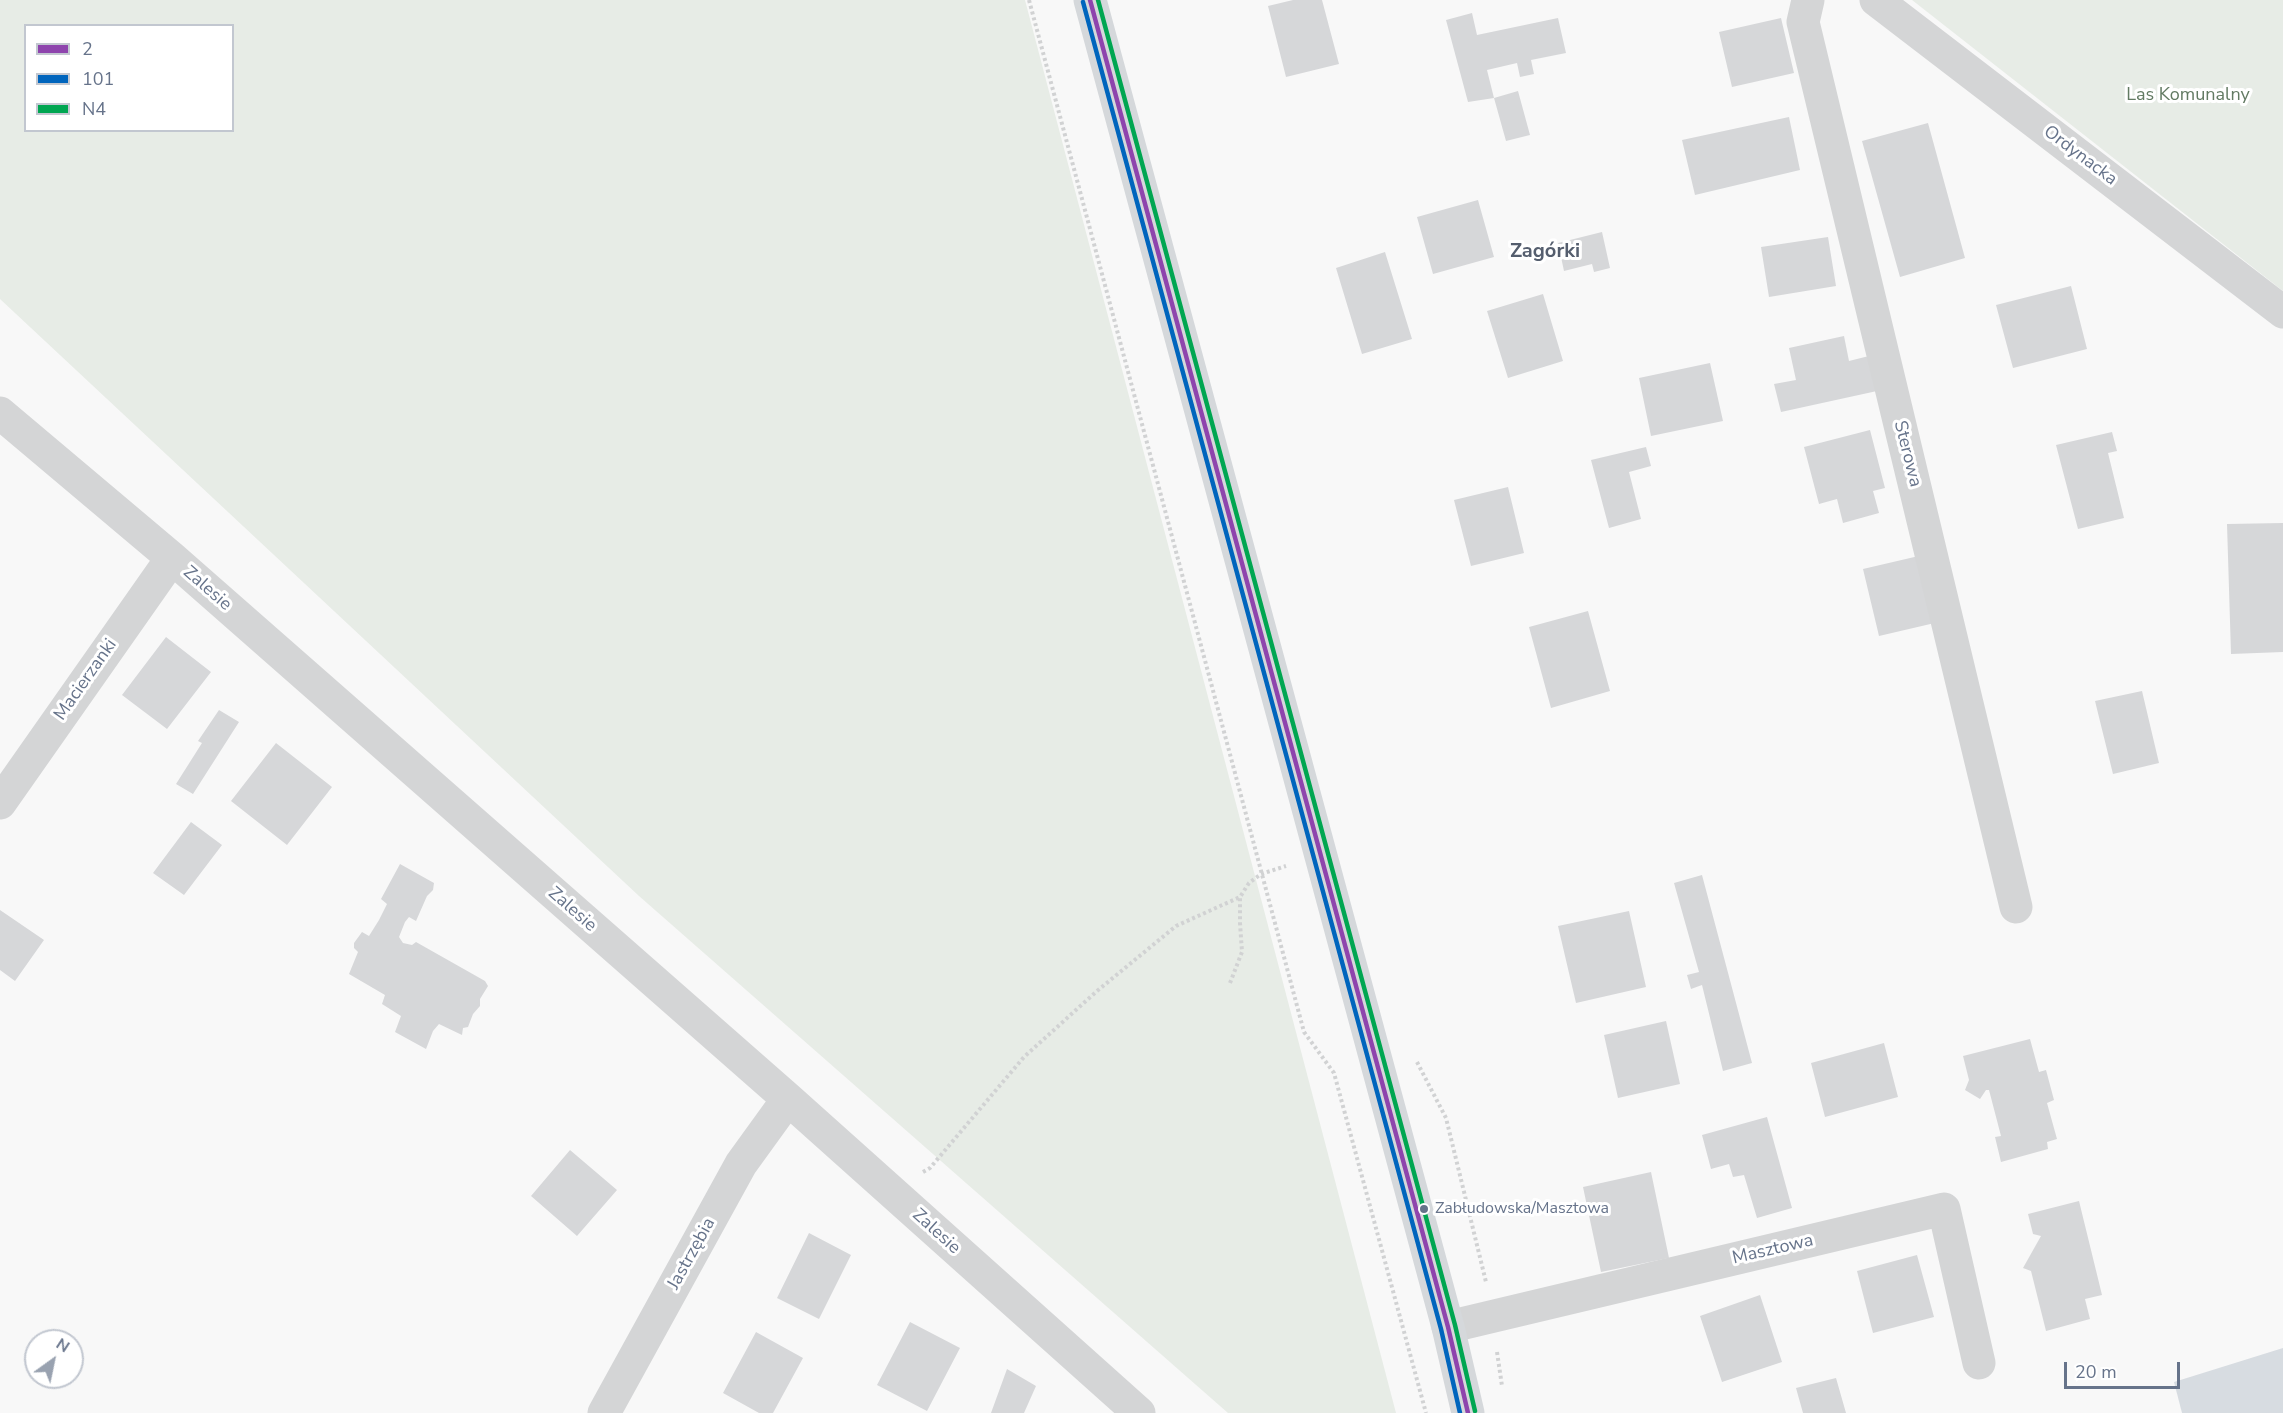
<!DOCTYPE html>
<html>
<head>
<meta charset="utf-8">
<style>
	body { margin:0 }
	#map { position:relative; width:2283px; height:1413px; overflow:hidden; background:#f8f8f8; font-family:"Nunito Sans",sans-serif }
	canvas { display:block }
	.legend { position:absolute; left:24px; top:24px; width:210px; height:108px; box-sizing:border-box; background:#fff; border:2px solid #c2c7d0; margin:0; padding:8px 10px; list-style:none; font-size:18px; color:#66738a }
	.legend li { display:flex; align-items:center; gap:12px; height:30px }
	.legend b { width:30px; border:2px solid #c2c7d0 }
	.north { position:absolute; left:24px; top:1329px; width:60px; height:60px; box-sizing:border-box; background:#fff; border:2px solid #c2c7d0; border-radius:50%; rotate:33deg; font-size:16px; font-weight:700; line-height:24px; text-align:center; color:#66738a }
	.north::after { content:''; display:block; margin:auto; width:21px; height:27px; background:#99a2b0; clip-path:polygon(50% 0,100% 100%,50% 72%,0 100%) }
	.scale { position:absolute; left:2064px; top:1362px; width:116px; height:27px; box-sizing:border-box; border:3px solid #66738a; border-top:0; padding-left:8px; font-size:18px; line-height:21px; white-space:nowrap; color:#66738a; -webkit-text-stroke:4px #fff; paint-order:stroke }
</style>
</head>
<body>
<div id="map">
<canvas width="2283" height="1413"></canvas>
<ul class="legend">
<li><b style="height:8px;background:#8e44ad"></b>2</li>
<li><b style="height:8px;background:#0065bd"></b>101</li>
<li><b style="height:8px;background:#00a651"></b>N4</li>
</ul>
<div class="north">N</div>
<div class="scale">20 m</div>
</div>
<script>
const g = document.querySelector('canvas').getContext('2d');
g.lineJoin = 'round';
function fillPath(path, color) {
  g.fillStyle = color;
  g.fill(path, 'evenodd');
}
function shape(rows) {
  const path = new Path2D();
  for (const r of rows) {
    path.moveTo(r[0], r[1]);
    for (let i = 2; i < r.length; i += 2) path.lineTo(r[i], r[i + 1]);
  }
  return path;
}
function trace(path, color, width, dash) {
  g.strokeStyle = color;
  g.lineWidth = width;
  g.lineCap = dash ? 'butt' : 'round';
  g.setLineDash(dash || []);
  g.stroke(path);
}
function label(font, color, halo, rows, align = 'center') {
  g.font = font + ' "Nunito Sans",sans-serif';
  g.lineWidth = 6;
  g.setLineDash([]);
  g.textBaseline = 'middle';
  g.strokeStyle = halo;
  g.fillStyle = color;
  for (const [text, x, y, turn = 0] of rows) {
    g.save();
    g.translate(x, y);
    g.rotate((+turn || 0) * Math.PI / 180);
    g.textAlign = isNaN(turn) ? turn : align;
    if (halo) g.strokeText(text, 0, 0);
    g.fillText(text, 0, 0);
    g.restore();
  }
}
fillPath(shape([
	[0,0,1025,0,1396,1413,1228,1413,639,896,0,299],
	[26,26,232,26,232,130,26,130],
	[1912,0,2283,0,2283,291]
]), '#e7ece6');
fillPath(shape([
	[2283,1348,2283,1413,2182,1413,2174,1382]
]), '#d7dce1');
fillPath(shape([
	[1293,0,1322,0,1339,64,1286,77,1268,6],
	[1472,13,1477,35,1558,18,1566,53,1531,60,1534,74,1520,77,1517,63,1487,70,1494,98,1518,91,1530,135,1506,141,1494,98,1468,102,1446,20],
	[1781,18,1794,73,1732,87,1719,32],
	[1789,117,1800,170,1695,195,1682,140],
	[1928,123,1965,258,1900,277,1862,141],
	[1478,200,1494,257,1433,274,1417,217],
	[1602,232,1610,268,1594,272,1592,264,1564,271,1558,243],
	[1828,237,1836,286,1769,297,1761,247],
	[1385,252,1412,339,1362,354,1336,268],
	[2071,286,2087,349,2013,368,1996,305],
	[1543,294,1563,361,1508,378,1487,311],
	[1844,336,1849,361,1869,356,1877,391,1781,412,1774,384,1796,380,1789,348],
	[1710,363,1723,421,1651,436,1639,378],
	[1870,430,1885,488,1873,491,1879,513,1843,523,1837,499,1819,504,1804,447],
	[2112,432,2117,451,2108,453,2124,518,2078,529,2056,445],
	[1646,447,1651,466,1629,472,1641,519,1609,528,1591,460],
	[1508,487,1524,553,1471,566,1454,500],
	[2283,523,2283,652,2231,654,2227,524],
	[1923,555,1939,622,1879,636,1863,569],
	[1588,611,1610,691,1551,708,1529,627],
	[166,637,211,672,167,729,122,695],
	[2142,691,2159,763,2113,774,2095,701],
	[219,710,239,722,193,794,176,784,202,743,198,741],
	[276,743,332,787,287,845,231,801],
	[191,822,222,845,184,895,153,873],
	[400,864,434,883,433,890,427,896,416,921,409,917,405,922,399,937,403,943,412,945,416,942,485,981,488,986,480,999,480,1006,473,1014,468,1027,463,1028,462,1035,439,1024,433,1031,426,1049,395,1032,401,1016,382,1004,385,995,349,974,358,952,354,948,354,943,362,932,369,936,379,920,387,904,381,899],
	[1702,875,1752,1063,1723,1071,1702,985,1691,989,1687,975,1699,972,1674,883],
	[0,910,44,940,15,981,0,970],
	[1629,911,1646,987,1576,1003,1558,926],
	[1666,1021,1680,1084,1618,1098,1604,1035],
	[2030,1039,2039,1072,2046,1070,2054,1100,2047,1103,2057,1139,2047,1142,2048,1149,2001,1162,1995,1137,2001,1136,1989,1090,1986,1090,1980,1099,1965,1090,1969,1080,1963,1056],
	[1884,1043,1898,1097,1825,1117,1811,1063],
	[1767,1117,1792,1208,1757,1218,1744,1175,1733,1177,1729,1164,1711,1169,1702,1135],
	[570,1150,617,1190,577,1236,531,1196],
	[1651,1172,1669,1258,1601,1272,1583,1187],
	[2079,1201,2102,1295,2085,1299,2090,1319,2046,1331,2031,1271,2023,1268,2041,1236,2033,1234,2028,1214],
	[809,1233,851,1255,819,1319,777,1298],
	[1917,1255,1934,1317,1873,1333,1857,1271],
	[1760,1295,1782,1362,1722,1382,1700,1316],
	[910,1322,960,1348,927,1411,877,1385],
	[756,1332,803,1358,773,1413,759,1413,723,1393],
	[1007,1369,1036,1386,1024,1413,991,1413],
	[1836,1378,1846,1413,1803,1413,1796,1388]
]), '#d6d7d9');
trace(shape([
	[1029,0,1304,1032,1334,1073,1426,1413],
	[1230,983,1242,952,1240,923,1240,897,1249,883,1261,874,1286,866],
	[1417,1062,1446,1118,1486,1282],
	[923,1172,930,1168,1024,1057,1097,991,1176,926,1240,897],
	[1497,1352,1502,1386]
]), '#d1d2d3', 4, [3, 3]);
trace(shape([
	[1808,0,1803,22,2016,907],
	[1876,0,2283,312],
	[0,413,172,558,788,1099,1139,1413],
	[0,803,172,558],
	[1448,1327,1944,1209,1979,1363],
	[604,1413,741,1164,788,1099]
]), '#d4d5d6', 33);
trace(shape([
	[1090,0,1448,1327,1468,1413]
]), '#d5d8db', 33);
trace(shape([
	[1090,0,1448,1327,1468,1413]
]), '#8e44ad', 4.5);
trace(shape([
	[1083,2,1441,1329,1460,1413]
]), '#0065bd', 4.5);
trace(shape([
	[1098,0,1455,1325,1475,1411]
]), '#00a651', 4.5);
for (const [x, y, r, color] of [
	[1424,1209,5,"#66738a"]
]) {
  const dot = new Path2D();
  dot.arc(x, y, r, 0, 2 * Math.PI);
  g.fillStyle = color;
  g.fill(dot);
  trace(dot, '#fff', 2);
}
label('16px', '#66738a', '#fff', [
	["Zabłudowska/Masztowa",1435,1209]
], 'left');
label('18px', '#627a62', '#fff', [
	["Las Komunalny",2188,96]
]);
label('18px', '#66738a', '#fff', [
	["Ordynacka",2080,156,37],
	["Sterowa",1907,454,76],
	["Zalesie",207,589,41],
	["Macierzanki",86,680,-55],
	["Zalesie",572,910,41],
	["Zalesie",936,1232,42],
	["Masztowa",1773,1250,-13],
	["Jastrzębia",692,1254,-61]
]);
label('bold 20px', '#555e6e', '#fff', [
	["Zagórki",1545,252]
]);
</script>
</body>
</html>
